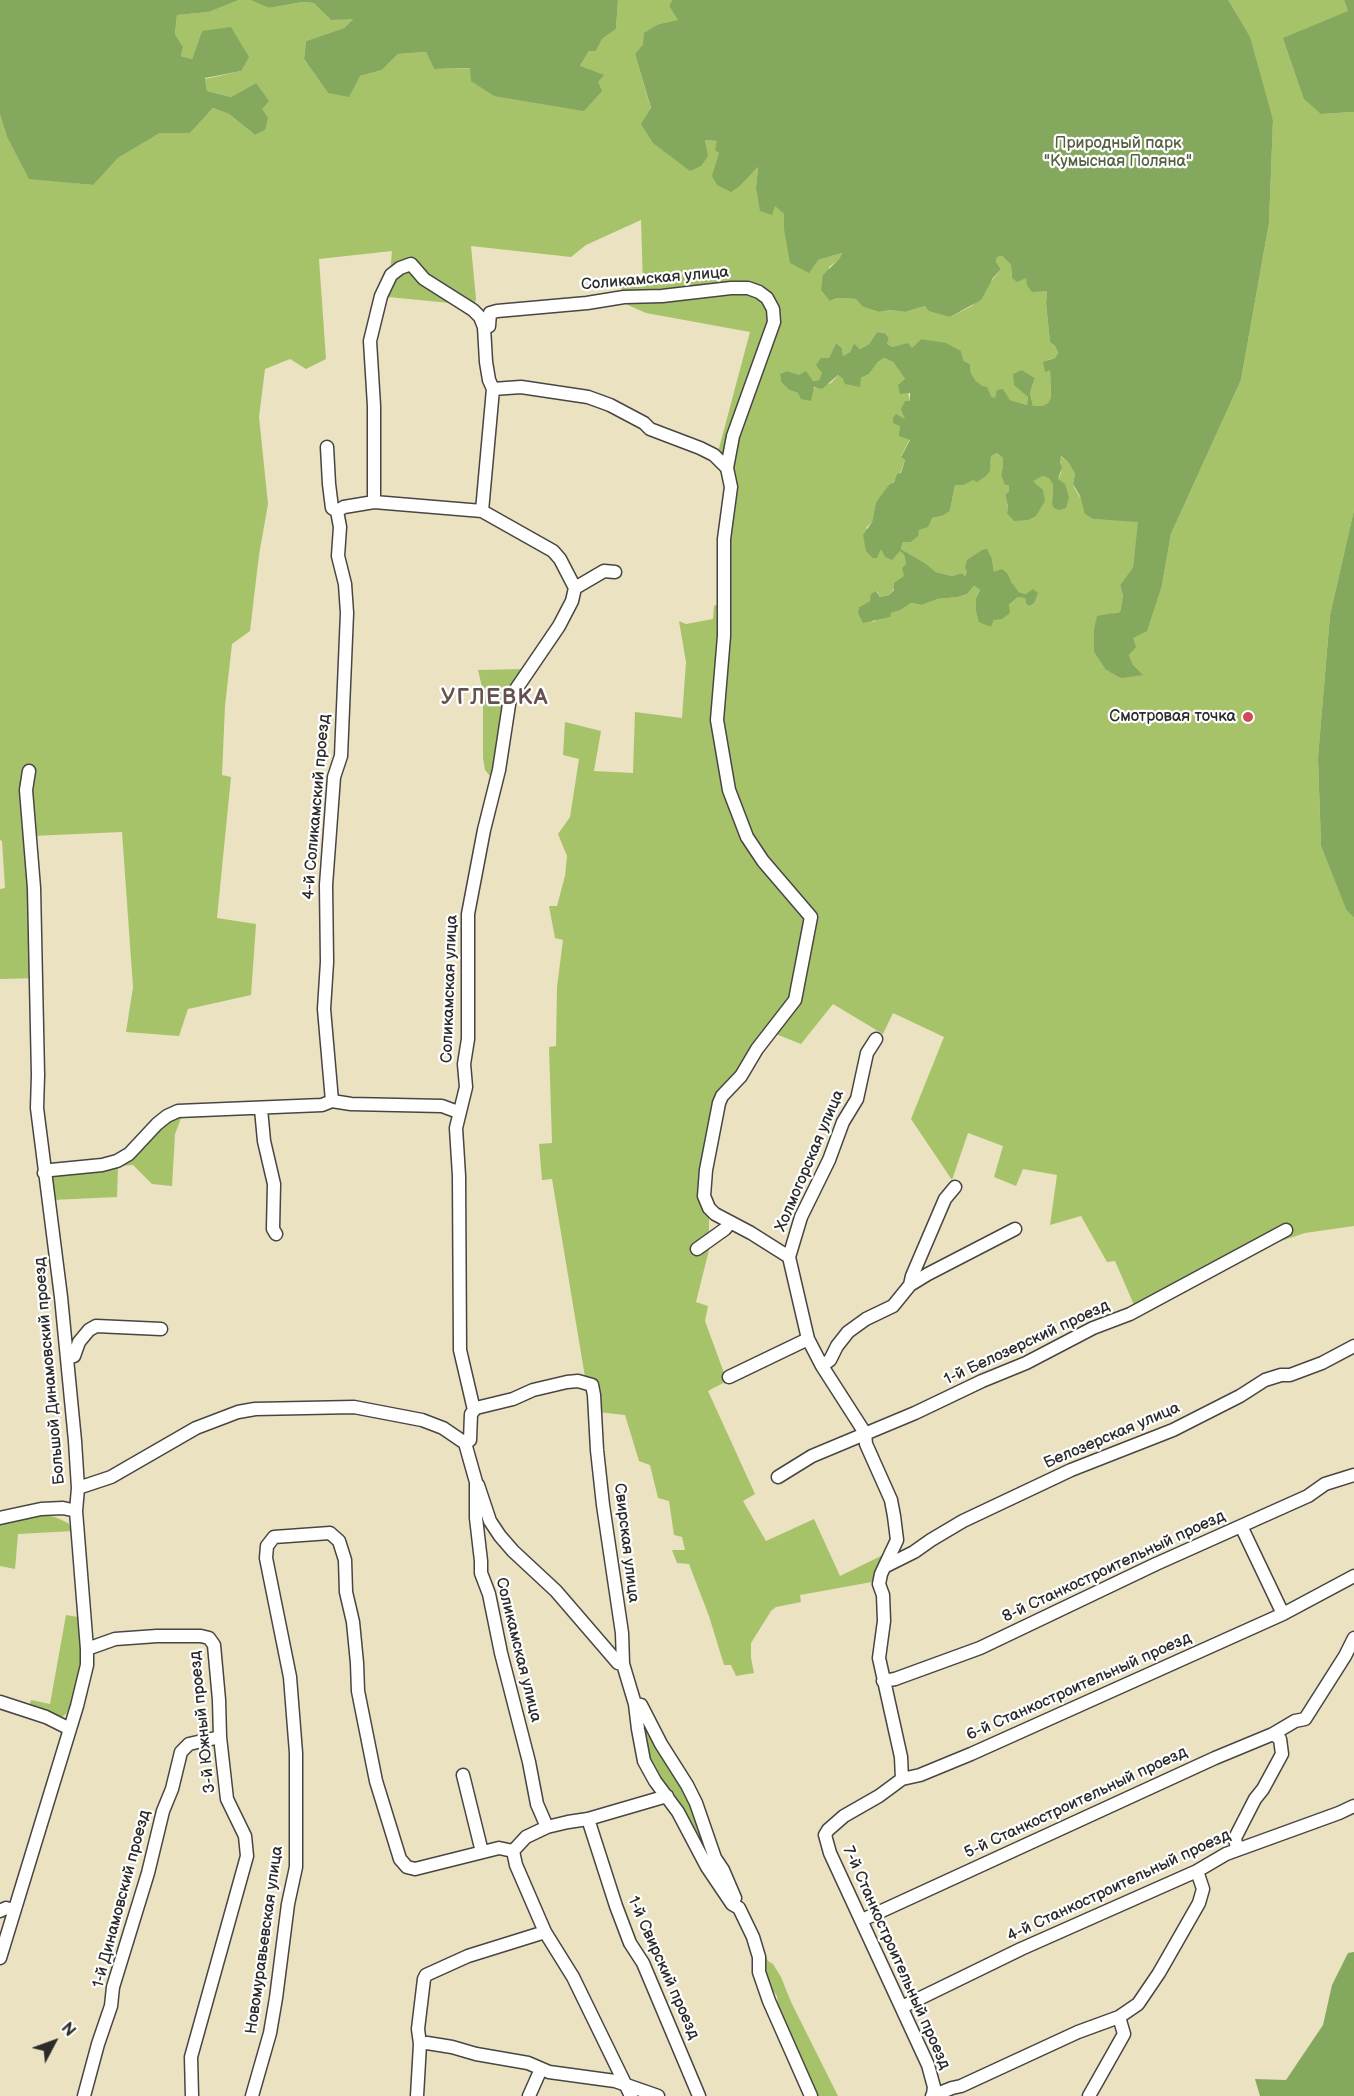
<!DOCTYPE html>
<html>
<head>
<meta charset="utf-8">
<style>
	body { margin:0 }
	#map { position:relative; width:1354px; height:2096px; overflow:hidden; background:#ebe2c1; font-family:"Balsamiq Sans",sans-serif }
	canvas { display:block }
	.north { position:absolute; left:24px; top:2012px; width:60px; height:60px; -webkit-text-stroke:4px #fff; paint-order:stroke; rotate:49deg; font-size:16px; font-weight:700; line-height:24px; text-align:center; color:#2b2b2b }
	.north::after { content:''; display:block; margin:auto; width:21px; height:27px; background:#2b2b2b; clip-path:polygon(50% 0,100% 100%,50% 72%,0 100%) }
</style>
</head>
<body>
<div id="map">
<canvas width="1354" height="2096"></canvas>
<div class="north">N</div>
</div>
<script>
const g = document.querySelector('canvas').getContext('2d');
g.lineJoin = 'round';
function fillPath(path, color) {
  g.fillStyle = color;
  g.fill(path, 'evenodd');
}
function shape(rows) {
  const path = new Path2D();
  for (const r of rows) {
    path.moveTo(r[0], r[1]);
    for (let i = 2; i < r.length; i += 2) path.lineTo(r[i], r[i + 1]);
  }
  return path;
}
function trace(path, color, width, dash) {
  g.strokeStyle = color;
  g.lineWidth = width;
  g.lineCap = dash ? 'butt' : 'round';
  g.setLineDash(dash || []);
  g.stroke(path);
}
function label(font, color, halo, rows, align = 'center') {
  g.font = font + ' "Balsamiq Sans",sans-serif';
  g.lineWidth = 4.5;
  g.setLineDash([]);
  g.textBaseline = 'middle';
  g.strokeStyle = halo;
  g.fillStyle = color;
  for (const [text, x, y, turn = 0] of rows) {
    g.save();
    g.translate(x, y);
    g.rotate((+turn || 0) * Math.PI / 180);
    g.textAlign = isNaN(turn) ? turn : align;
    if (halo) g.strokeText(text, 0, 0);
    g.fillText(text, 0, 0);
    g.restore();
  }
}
fillPath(shape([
	[239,0,250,0,269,8,303,2,315,3,331,20,354,18,344,28,306,41,304,59,328,93,360,76,382,70,398,54,426,52,434,69,580,66,589,51,596,51,602,39,616,29,618,0,672,0,669,6,679,20,659,24,635,54,651,109,707,156,705,140,717,141,719,153,717,162,740,186,758,167,756,187,784,214,784,229,818,260,842,253,841,258,829,267,830,301,837,298,857,299,863,307,879,312,890,310,905,312,925,306,950,317,972,306,1001,269,996,262,997,257,1002,256,1011,265,1012,278,1026,278,1047,291,1046,303,1050,342,1055,346,1058,353,1055,358,1048,360,1050,370,1051,397,1048,403,1042,406,1033,406,1030,393,1035,378,1022,370,1028,397,1027,405,1010,400,1005,394,995,398,991,396,976,381,971,373,970,364,964,361,961,351,921,339,912,349,893,347,887,344,889,338,885,333,877,332,869,344,860,349,854,343,850,352,843,356,842,348,836,343,819,380,813,381,787,371,780,374,781,382,789,390,798,393,831,383,838,375,843,379,861,378,869,374,878,362,884,358,893,362,905,379,910,401,905,415,905,419,902,418,900,426,904,438,910,439,901,456,905,460,900,474,876,502,872,522,866,528,881,548,900,551,904,555,906,564,904,577,889,595,880,597,877,591,870,601,859,607,873,622,880,618,889,617,891,613,901,610,911,603,922,605,938,599,958,597,967,594,974,586,980,590,976,598,976,611,990,627,994,620,1018,597,1025,597,1026,604,1030,606,1034,603,1026,594,1019,592,1010,582,1008,574,994,572,992,559,967,571,965,576,962,573,952,576,936,572,925,563,901,549,903,542,911,542,917,536,919,530,932,518,942,516,950,511,955,485,964,485,973,479,991,463,991,456,997,453,1003,458,1003,466,1001,475,1005,484,1009,485,1009,491,1005,495,1008,506,1007,513,1036,516,1041,505,1038,485,1032,481,1043,476,1049,477,1053,485,1052,503,1069,497,1058,479,1061,473,1060,456,1068,462,1075,474,1073,484,1075,489,1093,519,1139,521,1133,567,1120,585,1123,596,1120,612,1113,613,1094,630,1094,652,1105,669,1133,665,1129,655,1133,638,1162,585,1171,534,1241,380,1269,223,1273,120,1228,0,1344,0,1348,11,1321,114,1354,112,1354,510,1330,615,1318,759,1321,846,1346,908,1354,918,1354,1226,1305,1233,1266,1246,1140,1313,1134,1305,1115,1261,1107,1262,1081,1216,1050,1225,1057,1175,1023,1169,1016,1186,994,1177,1003,1146,968,1133,952,1180,911,1119,944,1037,893,1013,883,1034,833,1004,801,1044,776,1034,726,1098,706,1197,712,1205,709,1217,709,1250,696,1302,708,1306,705,1321,727,1381,708,1391,755,1494,743,1501,766,1541,814,1519,840,1576,885,1554,872,1582,800,1595,801,1602,776,1607,771,1611,751,1643,751,1658,754,1673,736,1676,731,1665,724,1665,709,1616,689,1564,677,1563,672,1550,685,1550,682,1537,674,1535,669,1501,658,1498,650,1465,639,1461,625,1415,598,1412,597,1382,585,1377,552,1179,542,1180,539,1144,552,1143,549,1047,556,1046,557,987,563,940,555,938,549,906,557,906,565,876,567,856,558,834,570,817,579,759,563,755,565,722,601,731,594,771,633,773,635,712,682,718,686,662,679,621,686,624,713,619,714,606,722,602,727,486,718,452,750,332,646,313,619,301,622,286,643,287,641,220,586,245,571,257,471,246,476,299,471,317,450,303,388,297,392,251,319,259,326,359,306,369,290,359,265,369,259,417,268,504,259,555,250,631,232,644,225,706,222,775,231,777,217,918,256,924,251,995,188,1009,179,1036,126,1032,133,987,122,832,32,836,40,978,0,979,0,889,5,888,2,841,0,840,0,115,7,137,29,178,92,185,118,158,160,133,190,133,213,108,229,114,255,135,265,130,262,109,256,83,231,97,207,91,205,79,241,71,202,31,192,59,181,56,183,47,175,34,177,15,209,12],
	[525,669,508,696,495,776,490,776,485,770,483,758,483,691,478,670],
	[183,1113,175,1134,172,1186,152,1184,133,1165,118,1166,117,1197,52,1200,50,1184,55,1173,103,1167,158,1126],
	[39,1514,55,1517,68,1523,73,1531,18,1534,15,1569,0,1566,0,1522],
	[66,1615,78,1617,83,1644,83,1665,74,1699,66,1714,62,1717,55,1717,29,1707,31,1700,50,1704],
	[640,1711,658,1745,661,1755,684,1788,732,1899,648,1763],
	[745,1915,752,1920,768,1961,773,1964,781,1977,791,2002,838,2096,817,2096,779,2014,777,1996,766,1981]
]), '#a6c36a');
fillPath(shape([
	[0,0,239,0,209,12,177,15,175,34,183,47,181,56,192,59,202,31,231,27,249,57,241,71,205,78,207,91,231,97,256,83,269,101,262,109,268,118,265,130,255,135,229,114,213,108,190,133,160,133,118,158,93,185,29,179,7,137,0,115],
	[250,0,618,0,616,29,602,39,596,51,589,51,580,66,604,75,598,82,602,91,584,111,494,96,471,81,470,68,434,69,426,52,398,54,382,70,360,76,349,97,328,93,304,59,306,41,344,28,353,19,331,20,314,3,303,2,269,8],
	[672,0,1228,0,1250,37,1273,120,1269,223,1241,380,1171,534,1162,585,1147,631,1133,638,1136,647,1129,655,1133,665,1143,675,1122,678,1117,676,1105,669,1094,652,1094,630,1097,616,1120,612,1123,596,1120,585,1133,567,1138,522,1093,519,1085,514,1080,496,1073,484,1075,474,1068,462,1061,456,1060,462,1062,467,1058,479,1065,484,1069,497,1066,508,1059,510,1054,508,1052,503,1053,485,1049,478,1043,476,1033,481,1043,490,1045,501,1036,516,1028,520,1014,521,1007,513,1008,506,1005,495,1009,491,1009,485,1005,485,1001,475,1003,466,1003,458,997,453,991,456,990,471,986,476,977,482,973,480,964,485,955,485,950,511,942,516,932,518,928,527,919,530,918,536,911,542,903,542,901,549,925,563,936,572,952,576,962,573,965,576,967,571,965,568,967,560,982,550,987,549,992,559,994,572,1002,569,1008,574,1011,582,1019,592,1026,594,1033,589,1038,593,1034,603,1030,606,1026,604,1025,598,1018,597,1009,605,1010,613,1002,619,994,620,991,627,979,622,976,611,976,598,980,590,974,586,967,594,958,597,938,599,922,605,911,603,901,610,891,613,890,617,863,623,858,613,859,607,870,601,871,594,876,591,880,597,889,595,894,590,894,583,904,576,902,568,906,564,904,555,900,551,892,560,885,557,881,549,877,558,873,558,866,551,863,535,872,522,876,502,889,485,894,482,897,474,901,473,905,460,901,457,910,440,899,436,900,426,893,423,893,418,896,414,905,419,901,409,905,401,910,401,910,393,900,394,898,385,905,379,893,362,884,358,878,362,869,374,861,378,860,387,845,384,843,379,838,375,822,389,814,387,811,401,801,399,798,393,789,390,781,382,780,374,787,371,799,375,806,371,813,381,819,380,822,373,816,365,821,358,829,358,836,343,842,348,843,356,850,352,854,343,860,349,869,344,877,332,885,333,889,338,887,344,893,347,908,343,912,348,921,339,946,343,961,351,964,361,970,364,971,373,976,381,982,386,987,387,991,396,995,398,997,390,1003,389,1010,400,1027,405,1028,397,1014,385,1013,374,1022,370,1035,378,1030,393,1033,406,1042,406,1048,403,1051,397,1050,370,1045,372,1043,362,1055,358,1058,353,1055,346,1050,342,1046,303,1047,291,1032,292,1027,285,1026,278,1017,282,1012,278,1011,265,1002,256,997,257,996,262,1001,269,993,278,981,300,950,317,929,311,925,306,905,312,890,310,879,312,863,307,856,299,837,298,830,301,821,290,823,275,840,258,842,253,818,260,809,273,790,263,784,229,784,214,775,206,772,215,760,211,756,187,758,167,740,186,731,192,717,185,712,176,719,153,715,150,717,141,705,140,708,156,701,166,690,171,653,143,641,124,651,108,635,54,643,44,644,33,659,24,678,20,669,6],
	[1344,0,1354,0,1354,112,1321,114,1304,99,1283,38,1348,11],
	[1354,510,1354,918,1346,909,1321,846,1318,758,1330,615],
	[1354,1952,1354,2096,1260,2096,1255,2079,1286,2080,1323,2025,1332,1985,1348,1953]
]), '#84a95e');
const minor = shape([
	[484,327,489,326,490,313,497,311,587,303,624,297,662,296,731,288,748,288,759,292,767,298,773,309,774,322,733,436,727,468],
	[493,389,521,387,588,397,610,405,644,423,650,429,700,448,714,455,727,468,731,487,724,539,724,636,717,720,729,790,747,837,763,861,811,917,795,1000,757,1049,741,1076,722,1096,719,1103,706,1170,704,1196,709,1208,715,1214,751,1233,789,1257],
	[327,447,329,484,332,508,337,511,340,527,338,556,345,584,347,613,341,756,334,777,326,885,327,962,324,1009,332,1101],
	[374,502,374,406,370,341,381,296,391,275,400,268,411,264,424,279,473,310,480,317,484,327,486,362,489,380,493,389,482,511],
	[337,511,344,507,374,502,482,511,553,551,560,559,575,588,572,601,559,626,510,698,499,770,484,830,468,914,468,1039,464,1064,466,1087,456,1128,459,1176,460,1350,474,1410],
	[575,588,604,571,615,572],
	[876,1039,867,1053,857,1099,843,1122,829,1160,801,1217,789,1257,808,1339,822,1366,865,1433,866,1444,891,1500,894,1516,897,1540,881,1574,879,1584,883,1595,884,1621,879,1658,901,1757,902,1779],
	[261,1109,264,1141,274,1184,273,1229,276,1234],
	[44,1173,51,1170,102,1165,117,1161,129,1154,157,1124,167,1116,178,1111,322,1105,332,1101,351,1104,442,1106,458,1112],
	[697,1249,725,1229,730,1223],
	[910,1285,928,1274,1015,1229],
	[67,1358,74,1356,79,1342,89,1330,96,1326,161,1329],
	[822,1366,830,1360,837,1346,848,1332,866,1319,893,1306,910,1285,912,1276,945,1199,955,1187],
	[729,1377,808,1339],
	[465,1443,476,1482,476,1518,481,1561,481,1573,489,1594,501,1653,529,1762,537,1804,547,1827],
	[778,1477,812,1456,915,1413,982,1381,1026,1363,1093,1328,1130,1314,1286,1230],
	[478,1485,490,1521,500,1536,513,1551,556,1591,618,1663,623,1664],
	[78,1488,111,1477,196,1428,238,1412,255,1409,354,1407,422,1420,443,1428,465,1443,470,1440,471,1414,476,1408,513,1399,533,1390,567,1382,578,1381,592,1385,594,1395,597,1450,603,1505,622,1633,623,1664,635,1704,638,1729,644,1761,655,1781,678,1812,707,1867,732,1904,739,1908,753,1937,759,1957,759,1972,769,2001,811,2096],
	[0,1518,41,1509,63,1508,76,1511],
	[1241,1526,1283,1614],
	[886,1566,914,1552,931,1540,963,1521,1071,1470,1173,1430,1240,1396,1265,1380,1281,1375,1290,1375,1322,1363,1354,1346],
	[87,1649,115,1639,157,1636,201,1636,209,1638,214,1645,219,1700,220,1737,227,1799,245,1836,247,1856,191,2057,192,2096],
	[883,1681,895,1679,980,1648,1156,1564,1308,1496,1325,1484,1354,1475],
	[0,1702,46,1717,70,1729],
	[635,1704,641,1705,661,1744,687,1785,696,1803,715,1858,723,1870,735,1898],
	[463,1775,482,1852],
	[588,1819,616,1906,630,1943,643,1963,699,2096],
	[1237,1849,1235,1838,1255,1799,1263,1789,1282,1754,1280,1739,1273,1734],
	[513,1851,516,1865,545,1932,573,1977,631,2096],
	[513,1851,526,1837,547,1827,568,1822,588,1819,667,1796],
	[0,1911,6,1908,14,1910],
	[862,1920,1215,1758,1273,1734,1295,1721,1305,1719,1345,1656,1354,1638],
	[0,1958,77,1706,87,1665,87,1649,76,1511,78,1488,75,1441,61,1297,37,1108,38,1075,34,888,26,790,29,771],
	[902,2007,1021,1949,1197,1871,1226,1854,1339,1813,1354,1806],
	[420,2044,427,2043,452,2047,476,2054,528,2063,549,2072,615,2081,658,2096],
	[933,2094,934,2087,928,2065,830,1853,825,1835,828,1830,844,1816,879,1796,902,1779,920,1775,971,1754,1283,1614,1354,1576],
	[84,2096,98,2044,111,2006,113,1987,148,1873,163,1811,172,1789,181,1752,189,1744,220,1737],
	[252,2096,270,2033,276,1998,288,1904,296,1867,296,1753,290,1677,266,1558,267,1546,274,1537,330,1533,339,1541,345,1560,346,1592,353,1622,357,1663,358,1691,376,1781,400,1859,407,1867,415,1869,499,1848,513,1851],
	[417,2096,420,2044,418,2029,424,1979,426,1975,468,1956,545,1932],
	[529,2096,541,2069],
	[932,2096,952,2088,961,2086,1078,2032,1119,2017],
	[1089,2096,1124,2034,1119,2017,1138,2004,1159,1973,1199,1903,1203,1889,1197,1871]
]);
trace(minor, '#484642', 15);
trace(minor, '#fff', 12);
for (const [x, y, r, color] of [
	[1248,717,6,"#d1495b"]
]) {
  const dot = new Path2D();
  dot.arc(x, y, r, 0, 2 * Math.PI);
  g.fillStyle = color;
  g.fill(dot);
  trace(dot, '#fff', 2);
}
label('16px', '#566041', '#fff', [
	["Природный парк",1118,144],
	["\"Кумысная Поляна\"",1118,162]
]);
label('16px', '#2b2b2b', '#fff', [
	["Соликамская улица",655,279,-5],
	["4-й Соликамский проезд",317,807,-85],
	["Соликамская улица",450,989,-88],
	["Холмогорская улица",810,1161,-67],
	["1-й Белозерский проезд",1027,1343,-25],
	["Большой Динамовский проезд",50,1371,-95],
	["Белозерская улица",1112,1436,-23],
	["Свирская улица",626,1543,83],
	["8-й Станкостроительный проезд",1114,1567,-25],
	["Соликамская улица",518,1650,76],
	["6-й Станкостроительный проезд",1079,1687,-24],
	["3-й Южный проезд",203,1722,-96],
	["5-й Станкостроительный проезд",1076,1803,-25],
	["4-й Станкостроительный проезд",1119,1886,-25],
	["1-й Динамовский проезд",122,1899,-75],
	["Новомуравьевская улица",265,1940,-82],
	["7-й Станкостроительный проезд",896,1958,66],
	["1-й Свирский проезд",663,1968,66]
]);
label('16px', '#2b2b2b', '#fff', [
	["Смотровая точка",1236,717]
], 'right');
g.letterSpacing = '1.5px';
label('bold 22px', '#63514f', '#fff', [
	["УГЛЕВКА",495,698]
]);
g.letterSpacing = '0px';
</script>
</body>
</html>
